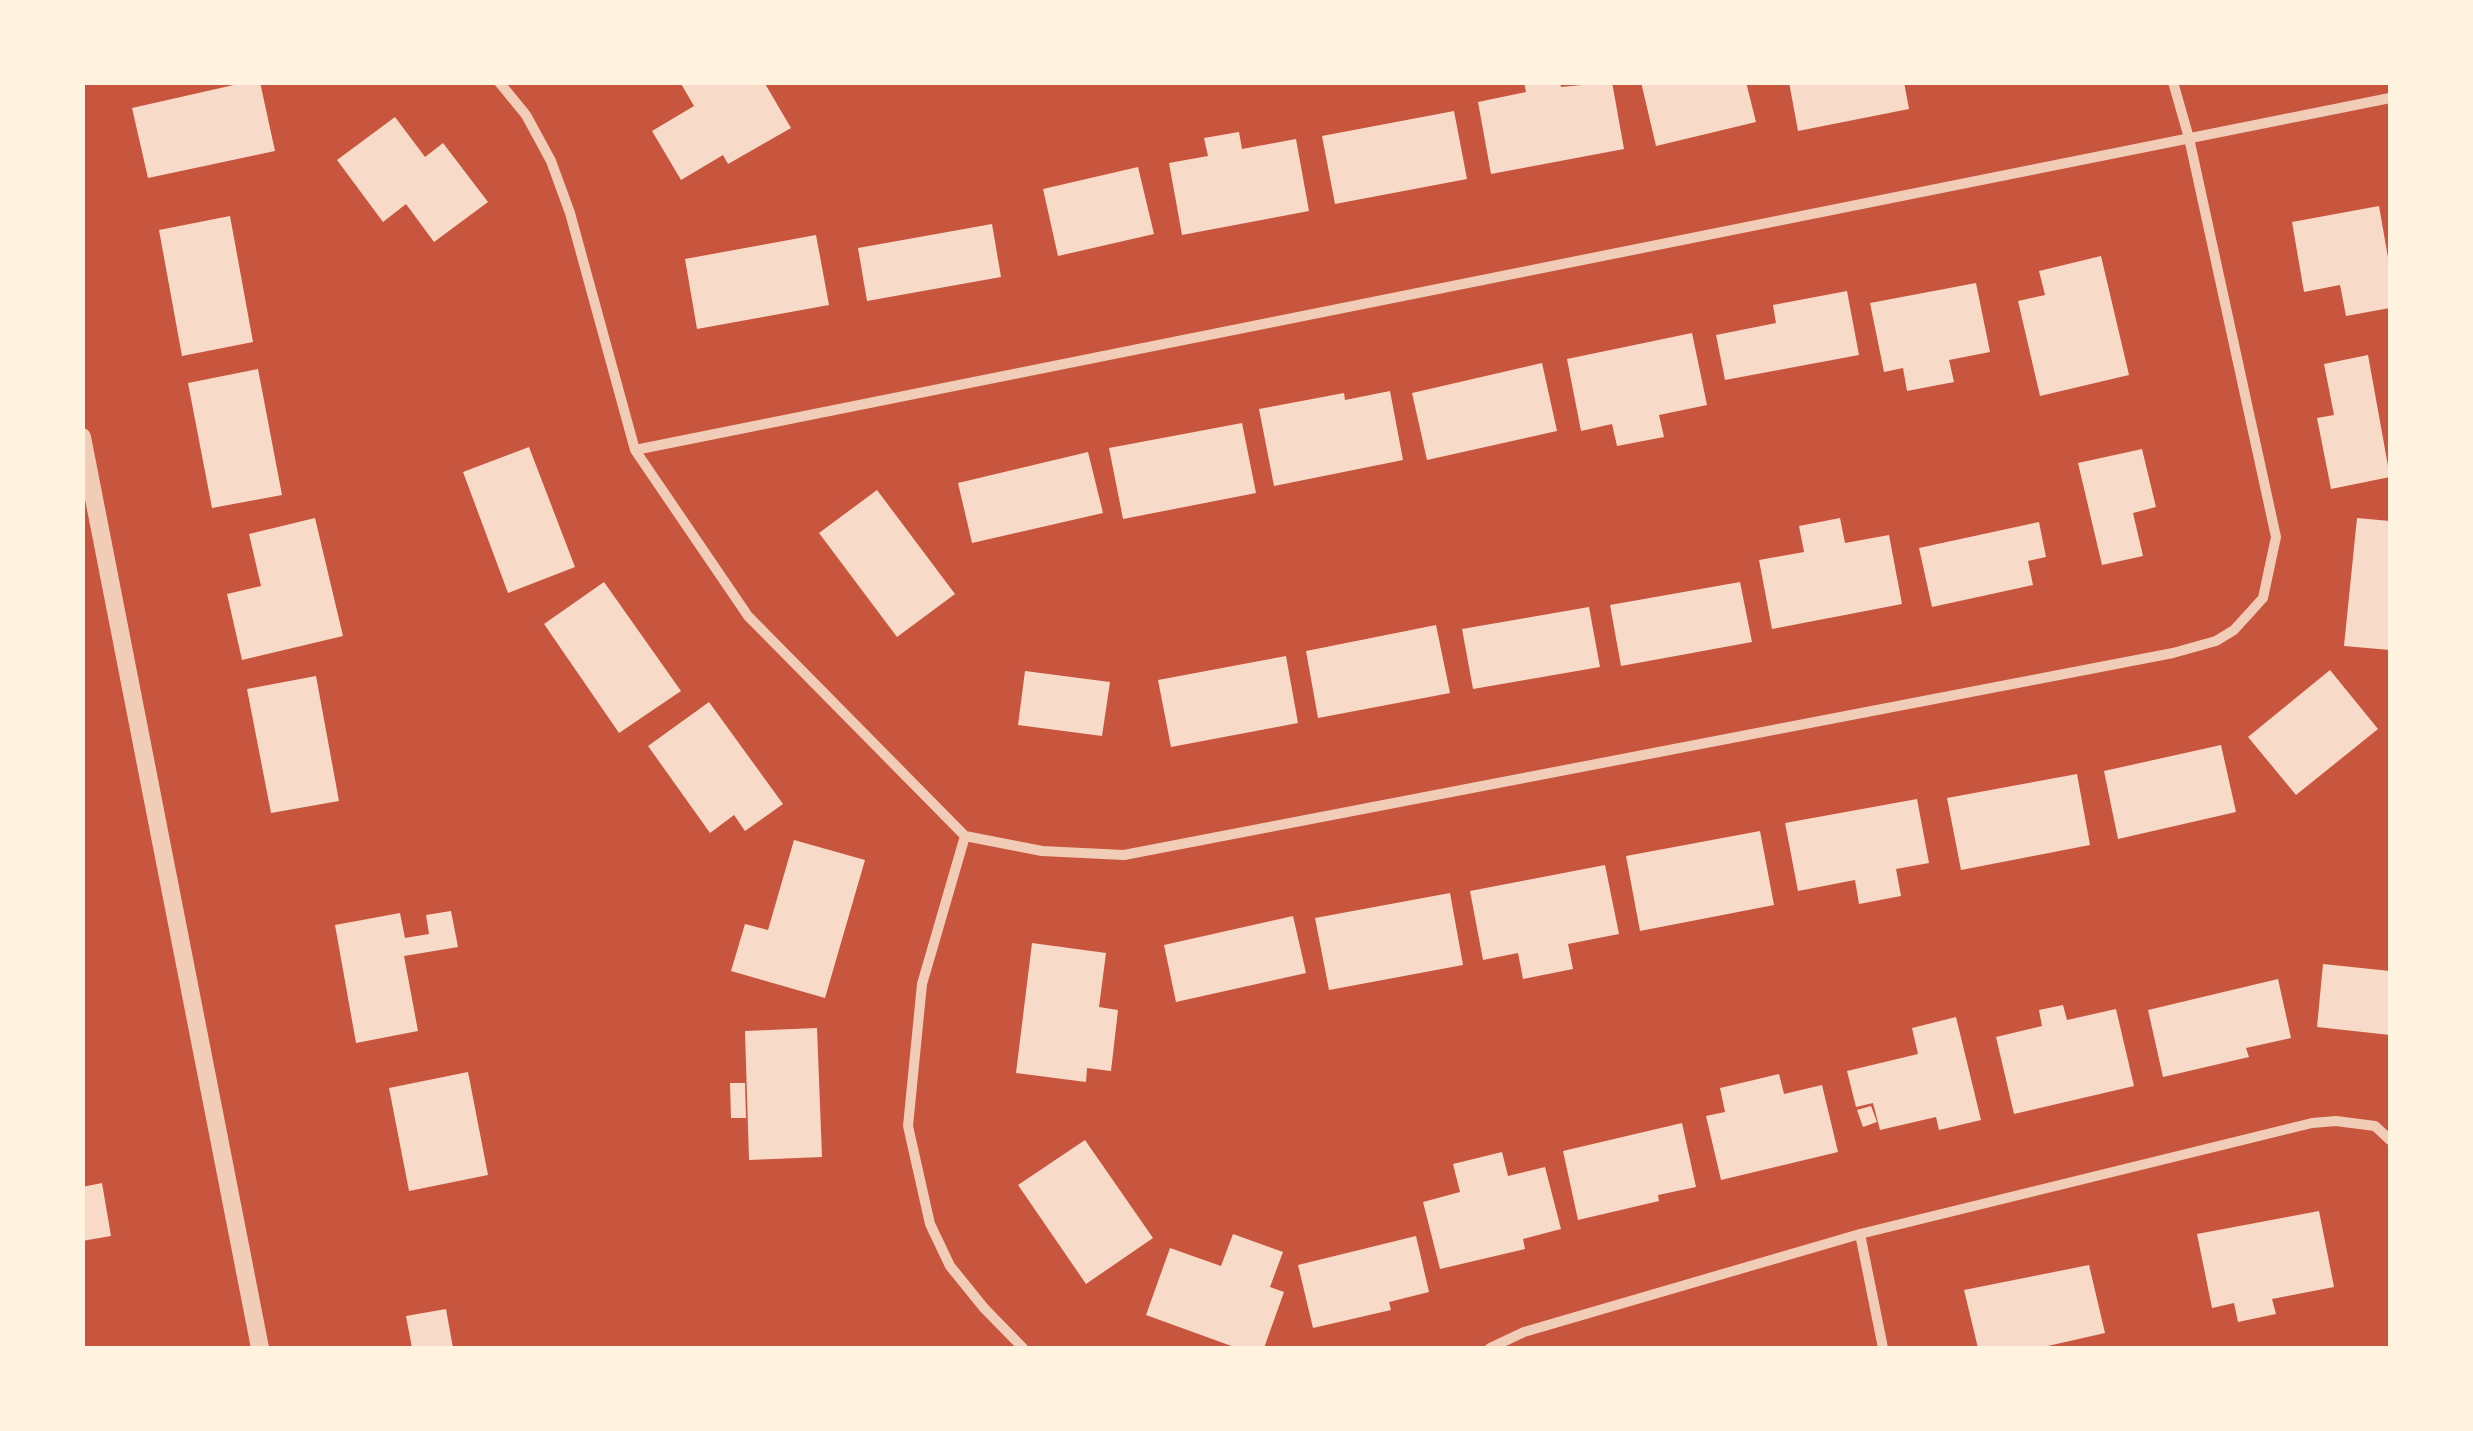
<!DOCTYPE html>
<html>
<head>
<meta charset="utf-8">
<style>
	body { margin:0 }
	#map { position:relative; width:2473px; height:1431px; overflow:hidden; background:#c8553d; font-family:"Source Sans 3",sans-serif }
	canvas { display:block }
	.frame { position:absolute; inset:0; border:85px solid #fff3e0; pointer-events:none }
</style>
</head>
<body>
<div id="map">
<canvas width="2473" height="1431"></canvas>
<div class="frame"></div>
</div>
<script>
const g = document.querySelector('canvas').getContext('2d');
g.lineJoin = 'round';
function fillPath(path, color) {
  g.fillStyle = color;
  g.fill(path, 'evenodd');
}
function shape(rows) {
  const path = new Path2D();
  for (const r of rows) {
    path.moveTo(r[0], r[1]);
    for (let i = 2; i < r.length; i += 2) path.lineTo(r[i], r[i + 1]);
  }
  return path;
}
function trace(path, color, width, dash) {
  g.strokeStyle = color;
  g.lineWidth = width;
  g.lineCap = dash ? 'butt' : 'round';
  g.setLineDash(dash || []);
  g.stroke(path);
}
fillPath(shape([
	[247,82,260,82,275,151,148,178,132,108],
	[680,82,764,82,791,128,728,164,723,155,681,180,652,131,694,106],
	[1524,82,1560,82,1561,87,1612,82,1624,149,1491,174,1478,102,1526,92],
	[1641,82,1746,82,1756,122,1656,146],
	[1789,82,1904,82,1909,109,1798,131],
	[1454,111,1467,179,1335,204,1322,136],
	[395,117,425,157,443,143,488,202,434,242,406,204,383,222,337,160],
	[1239,132,1242,149,1296,139,1309,211,1182,235,1169,163,1208,156,1204,138],
	[1138,167,1154,234,1058,256,1043,189],
	[2379,206,2390,269,2390,308,2346,316,2340,285,2304,292,2292,222],
	[230,216,253,342,182,356,159,230],
	[992,224,1001,277,867,301,858,248],
	[816,235,829,305,697,329,685,259],
	[2101,256,2129,375,2040,396,2018,301,2045,295,2039,271],
	[1976,283,1990,352,1949,360,1954,382,1907,391,1903,368,1884,372,1870,303],
	[1847,291,1859,355,1725,380,1716,335,1776,323,1773,305],
	[1692,333,1707,405,1659,415,1664,437,1617,446,1612,424,1581,431,1567,359],
	[2368,355,2390,477,2331,489,2317,418,2334,415,2324,364],
	[1542,363,1557,431,1427,460,1412,393],
	[258,369,282,495,212,508,188,383],
	[1390,391,1403,460,1274,486,1259,409,1344,393,1345,400],
	[1242,423,1256,493,1123,519,1109,448],
	[529,447,575,567,508,593,463,472],
	[2142,449,2156,507,2133,513,2143,556,2102,565,2078,463],
	[1088,452,1103,513,972,543,958,483],
	[877,490,955,594,897,637,819,533],
	[315,518,343,636,242,660,227,594,261,586,249,534],
	[1840,518,1845,543,1889,535,1902,604,1772,629,1759,560,1804,552,1799,526],
	[2357,518,2390,521,2390,650,2344,646],
	[2039,522,2046,557,2028,561,2033,585,1932,607,1919,548],
	[604,582,681,691,619,733,544,624],
	[1740,582,1752,642,1621,666,1610,605],
	[1589,607,1600,667,1473,689,1462,629],
	[1436,625,1450,693,1318,718,1306,651],
	[1286,656,1298,723,1171,747,1158,680],
	[2330,670,2378,729,2296,795,2248,737],
	[1025,671,1110,682,1102,736,1018,725],
	[316,676,339,801,271,813,247,689],
	[709,702,783,804,745,831,734,815,710,833,648,746],
	[2221,745,2236,812,2118,839,2104,771],
	[2077,774,2090,845,1961,870,1947,798],
	[1917,799,1929,863,1896,869,1901,896,1859,904,1855,880,1798,891,1785,823],
	[1760,831,1774,905,1640,931,1626,856],
	[794,840,865,860,825,998,731,971,745,924,768,930],
	[1605,865,1619,934,1568,944,1573,969,1523,979,1518,953,1483,960,1470,891],
	[1450,893,1463,965,1329,990,1315,918],
	[451,911,458,947,404,956,418,1031,356,1043,335,925,400,913,405,938,429,934,426,915],
	[1293,916,1306,973,1176,1002,1164,945],
	[1032,943,1106,953,1099,1007,1118,1010,1111,1071,1087,1068,1086,1082,1016,1073],
	[2323,964,2390,971,2390,1035,2317,1027],
	[2278,979,2291,1038,2246,1048,2249,1057,2163,1077,2148,1010],
	[2063,1005,2067,1020,2116,1009,2134,1086,2014,1114,1996,1037,2042,1026,2039,1010],
	[1956,1017,1981,1120,1939,1130,1936,1117,1880,1130,1873,1103,1856,1107,1847,1071,1918,1054,1912,1028],
	[817,1028,822,1157,749,1160,745,1031],
	[468,1072,488,1175,409,1191,389,1088],
	[1779,1074,1784,1094,1822,1085,1838,1152,1721,1180,1706,1116,1725,1112,1720,1088],
	[730,1083,745,1083,746,1118,731,1118],
	[1871,1106,1877,1122,1863,1127,1857,1110],
	[1682,1123,1696,1187,1658,1195,1659,1201,1578,1220,1563,1151],
	[1085,1140,1153,1238,1086,1284,1018,1185],
	[1502,1152,1508,1176,1545,1167,1561,1229,1523,1239,1525,1249,1440,1269,1423,1202,1460,1192,1453,1164],
	[102,1183,111,1236,82,1241,82,1187],
	[2319,1211,2334,1287,2272,1299,2276,1314,2238,1322,2234,1303,2212,1308,2197,1234],
	[1233,1234,1283,1252,1270,1287,1284,1292,1264,1348,1237,1348,1146,1315,1170,1248,1221,1266],
	[1416,1236,1429,1292,1389,1302,1391,1310,1313,1328,1298,1265],
	[2089,1265,2105,1333,2039,1348,1978,1348,1964,1290],
	[446,1309,453,1348,412,1348,406,1316]
]), '#f7dbc8');
trace(shape([
	[499,82,526,115,551,161,570,213,635,450,748,616,965,836,1042,851,1124,855,2173,653,2216,641,2234,630,2263,598,2276,537,2189,138,2173,82],
	[635,450,2390,98],
	[965,836,922,984,908,1126,930,1224,950,1266,984,1308,1023,1348],
	[1860,1234,1883,1348],
	[1490,1348,1524,1332,1860,1234,2312,1123,2336,1121,2375,1126,2390,1140]
]), '#f1ccb7', 10);
trace(shape([
	[82,437,260,1348]
]), '#f1ccb7', 18);
</script>
</body>
</html>
